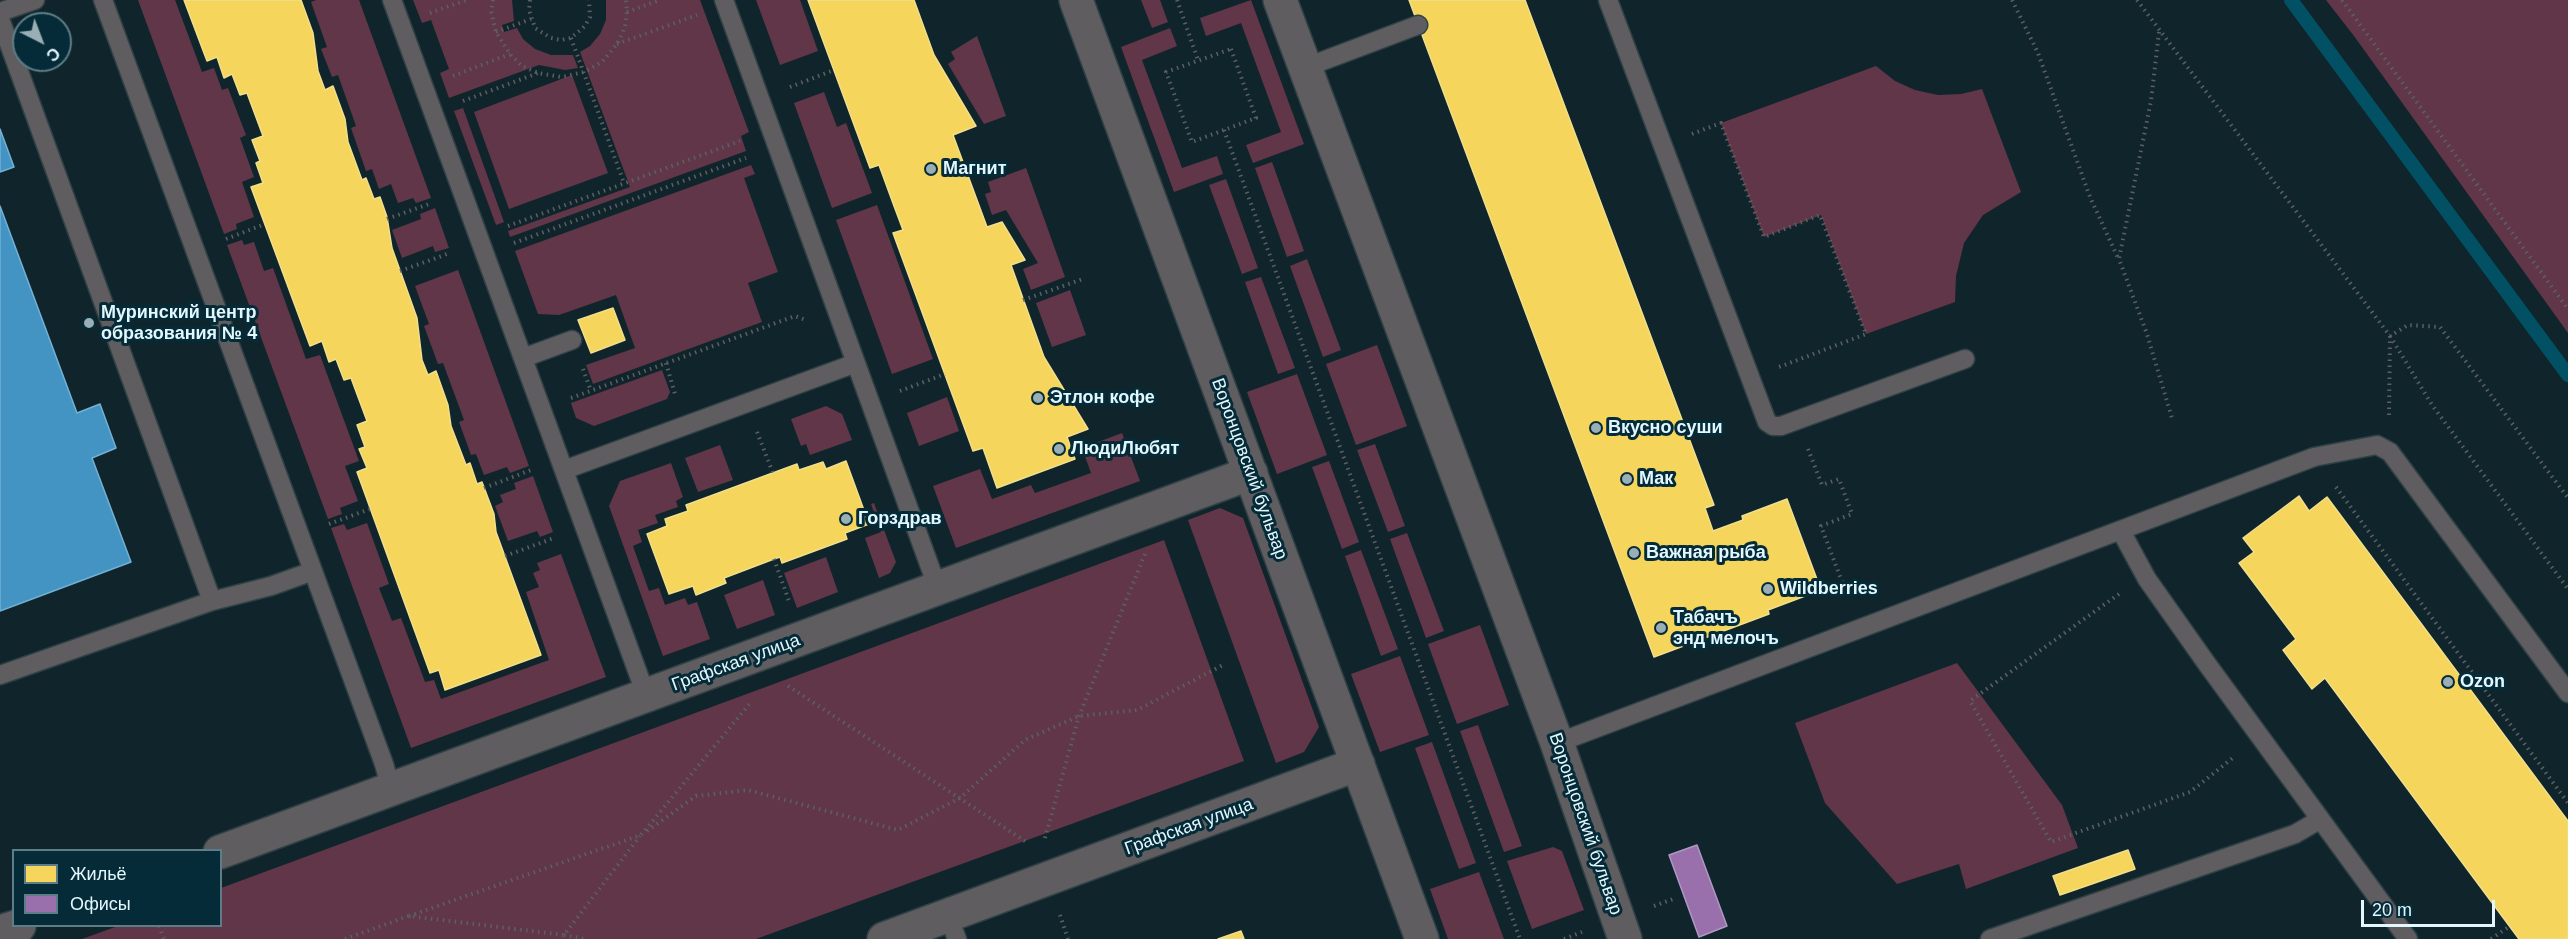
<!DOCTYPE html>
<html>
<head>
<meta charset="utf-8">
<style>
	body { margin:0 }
	#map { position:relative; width:2568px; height:939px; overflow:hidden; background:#10252b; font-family:Helvetica,sans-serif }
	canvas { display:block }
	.legend { position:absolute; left:12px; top:849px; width:210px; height:78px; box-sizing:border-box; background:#042b37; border:2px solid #5d7d87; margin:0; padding:8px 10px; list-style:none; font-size:18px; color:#e3f7ff }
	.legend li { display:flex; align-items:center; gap:12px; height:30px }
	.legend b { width:30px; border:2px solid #5d7d87 }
	.north { position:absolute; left:12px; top:12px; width:60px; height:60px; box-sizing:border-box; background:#042b37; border:2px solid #5d7d87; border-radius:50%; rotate:138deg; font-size:16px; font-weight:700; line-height:24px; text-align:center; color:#e3f7ff }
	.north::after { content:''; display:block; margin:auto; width:21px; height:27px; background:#99aeb5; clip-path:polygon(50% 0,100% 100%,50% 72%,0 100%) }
	.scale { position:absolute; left:2361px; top:900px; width:134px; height:27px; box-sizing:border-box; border:3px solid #e3f7ff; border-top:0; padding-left:8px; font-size:18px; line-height:21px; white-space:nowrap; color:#e3f7ff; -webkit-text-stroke:4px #042b37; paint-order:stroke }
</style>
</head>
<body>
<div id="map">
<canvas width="2568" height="939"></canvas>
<ul class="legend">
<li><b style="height:16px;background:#f6d55c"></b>Жильё</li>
<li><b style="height:16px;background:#9970ab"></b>Офисы</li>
</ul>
<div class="north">С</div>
<div class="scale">20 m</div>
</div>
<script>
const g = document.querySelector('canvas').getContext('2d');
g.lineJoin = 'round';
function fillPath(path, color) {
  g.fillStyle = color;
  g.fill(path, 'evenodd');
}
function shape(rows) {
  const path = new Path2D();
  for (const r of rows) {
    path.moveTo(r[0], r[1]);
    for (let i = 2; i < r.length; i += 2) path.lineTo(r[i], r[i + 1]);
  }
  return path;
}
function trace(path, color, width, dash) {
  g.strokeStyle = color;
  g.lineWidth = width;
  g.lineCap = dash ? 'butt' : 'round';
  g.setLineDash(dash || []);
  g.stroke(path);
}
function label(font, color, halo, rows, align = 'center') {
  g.font = font + ' Helvetica,sans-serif';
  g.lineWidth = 6;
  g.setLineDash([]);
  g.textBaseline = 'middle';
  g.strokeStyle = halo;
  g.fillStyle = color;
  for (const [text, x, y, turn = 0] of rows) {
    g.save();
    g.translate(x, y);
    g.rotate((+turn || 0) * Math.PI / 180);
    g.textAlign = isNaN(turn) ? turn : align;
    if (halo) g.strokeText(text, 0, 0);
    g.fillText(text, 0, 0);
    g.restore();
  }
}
fillPath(shape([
	[138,0,175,0,202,72,214,68,222,90,228,88,246,135,240,138,254,177,242,182,254,217,236,224,237,229,224,234],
	[316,0,359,0,431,198,416,203,413,198,398,203,391,184,379,189,372,169,366,171,351,128,356,126,338,75,332,77,321,49,327,47,311,2],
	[413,0,512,0,514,21,502,25,504,32,517,28,523,39,535,49,551,55,573,55,578,68,565,70,539,65,449,98,440,73,449,69,431,20,422,23],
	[606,0,700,0,749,132,741,136,746,151,510,237,508,231,630,187,580,52,590,46,600,34,606,20],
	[756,0,800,0,818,51,780,65],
	[1141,0,1160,0,1168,22,1152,28],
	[1251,0,1304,144,1253,163,1246,145,1281,132,1241,23,1206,36,1200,18],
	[2326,0,2568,0,2568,333,2354,36],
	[1170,28,1177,46,1142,60,1182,168,1217,156,1223,174,1174,192,1121,47],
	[977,36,1006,116,984,124,948,64,955,59,951,52],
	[1876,66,1895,81,1915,90,1938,95,1961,94,1982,89,2021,192,1983,215,1964,243,1956,276,1955,302,1866,334,1821,215,1764,237,1721,123],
	[572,75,608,173,509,209,474,112],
	[824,92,837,127,846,123,872,193,832,208,794,103],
	[463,108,504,222,496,225,454,111],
	[1272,162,1304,251,1287,257,1255,168],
	[751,165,755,174,744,178,778,272,748,283,762,322,593,384,586,365,635,348,616,295,559,315,538,314,515,251],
	[1026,168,1065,277,1031,290,1023,269,1038,263,1006,210,992,215,985,194,991,192,988,182],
	[1226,179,1258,268,1242,274,1209,185],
	[877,205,933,359,892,374,836,220],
	[435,208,449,248,435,252,433,246,402,258,392,230,421,219,420,214],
	[242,240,244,245,254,242,264,271,273,268,306,359,320,355,359,461,345,466,358,501,340,508,342,514,328,519,227,245],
	[1307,259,1341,350,1323,357,1290,266],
	[458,270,529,466,510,473,507,467,484,475,476,454,471,455,459,422,464,420,443,363,438,364,424,326,429,324,415,286],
	[1261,277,1295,368,1278,374,1245,282],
	[1070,290,1086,335,1052,347,1036,303],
	[1377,345,1407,426,1356,445,1326,364],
	[662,370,670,392,667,399,594,426,576,418,571,403],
	[1297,374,1327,455,1277,474,1247,392],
	[947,397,959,431,919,446,907,413],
	[826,406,842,414,852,440,810,455,806,444,801,446,791,419],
	[1122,433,1140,481,956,548,933,486,980,469,992,499,1031,485,1035,493,1091,473,1082,448],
	[1375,444,1405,526,1388,532,1357,450],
	[720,445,733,480,698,492,685,458],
	[1329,461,1359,542,1342,549,1312,467],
	[671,463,683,497,676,501,678,507,655,515,658,523,638,530,642,542,633,546,649,591,659,588,665,605,685,598,688,605,697,602,710,639,663,656,609,506,620,481],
	[533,476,553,532,540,537,537,531,508,541,495,506,503,502,500,495,516,489,514,483],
	[874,503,896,562,890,573,879,578,865,538,881,532,871,504],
	[1220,508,1243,518,1319,727,1304,752,1276,763,1188,520],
	[367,523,389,584,379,588,392,621,401,618,425,682,434,680,441,699,549,660,526,592,539,587,533,573,540,570,537,563,561,554,606,677,411,748,331,528,344,524,347,530],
	[1407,533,1444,631,1426,638,1390,539],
	[1164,540,1244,761,756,939,82,939,118,926,220,926,221,888],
	[1361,550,1398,649,1381,656,1345,556],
	[826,557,838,592,797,608,784,573],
	[763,580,775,615,737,629,724,595],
	[1480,625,1509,705,1457,724,1428,644],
	[1400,656,1429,735,1380,752,1351,674],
	[1957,663,2062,805,2078,848,1966,889,1959,864,1897,884,1825,803,1795,723],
	[1478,725,1522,846,1504,852,1460,731],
	[1432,742,1476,863,1459,869,1415,748],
	[1553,847,1562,851,1584,910,1532,929,1507,861],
	[1479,872,1504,939,1448,939,1430,889]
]), '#603648');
const homes = shape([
	[184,0,301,0,313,33,318,71,325,90,333,86,345,119,348,142,362,180,366,178,374,199,380,197,387,217,392,248,417,318,422,360,428,375,436,371,448,405,451,426,466,465,470,463,477,484,482,482,494,514,496,532,541,655,445,690,439,670,430,673,357,472,367,468,359,449,365,447,357,425,367,421,351,378,344,380,336,359,329,362,322,341,310,346,251,187,263,183,256,163,260,161,252,140,263,136,247,93,240,95,232,74,224,78,217,57,207,61,184,0],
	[808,0,914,0,934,55,976,126,953,135,987,227,1002,222,1025,260,1011,265,1044,357,1088,429,1067,437,1075,459,997,488,983,448,973,451,893,233,903,230,894,206,879,165,870,168,808,0],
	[1409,0,1525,0,1714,505,1705,508,1713,531,1743,520,1742,516,1787,499,1821,590,1768,610,1769,614,1654,657,1409,0],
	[613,308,625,340,591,353,578,320,613,308],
	[846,461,869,524,845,533,847,539,782,563,780,557,774,559,724,578,726,583,696,595,693,586,669,594,647,534,667,526,665,519,688,511,686,505,797,464,799,470,823,462,826,469,846,461],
	[2299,496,2309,511,2327,497,2568,821,2568,939,2519,939,2325,678,2312,689,2283,650,2296,639,2239,563,2254,552,2243,538,2299,496],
	[2128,850,2135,869,2060,895,2053,876,2128,850],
	[1241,931,1244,939,1218,939,1241,931]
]);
fillPath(homes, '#f6d55c');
trace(homes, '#f0df8d', 1.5);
const offices = shape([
	[1697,845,1727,926,1699,937,1669,855,1697,845]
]);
fillPath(offices, '#9970ab');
trace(offices, '#af98c4', 1.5);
const schools = shape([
	[0,129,14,167,0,172,0,129],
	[0,206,77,413,100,404,116,448,92,458,131,562,0,611,0,206]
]);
fillPath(schools, '#4393c3');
trace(schools, '#73b1d5', 1.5);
trace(shape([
	[2291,0,2568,375]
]), '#015064', 14);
const lane = shape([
	[103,0,384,764,391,789],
	[392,0,646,695],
	[724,0,938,589],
	[1608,0,1767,422,1773,426,1781,426,1965,359],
	[0,12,35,0],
	[0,19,212,601,271,586,313,571],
	[1304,68,1418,25],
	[523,358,572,340],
	[564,470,856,363],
	[2121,531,2147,579,2207,664,2408,939],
	[0,675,212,601],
	[1557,743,2314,457,2377,445,2390,452,2568,693],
	[948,916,957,939],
	[1990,939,2295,834,2319,820]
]);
const street = shape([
	[1076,0,1422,939],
	[1280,0,1557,743,1625,939],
	[220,852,1251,473],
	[0,932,19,926],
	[884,939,1358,764]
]);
trace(lane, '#304146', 21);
trace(street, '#304146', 36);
trace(shape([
	[493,0,491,11,496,32,510,54,522,66,538,73,562,77,584,72,602,62,617,44,625,27,627,12,626,0],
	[530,0,529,10,535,28,551,38,561,40,571,38,585,26,590,17,589,0],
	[1177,0,1198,60],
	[2012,0,2038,53,2090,197,2118,258],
	[2137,0,2390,336,2408,325,2440,327,2568,498],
	[2342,0,2568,309],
	[627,12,660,0],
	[430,13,466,0],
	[496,32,531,19],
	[2159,32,2151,101,2119,259,2147,334,2172,418],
	[571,38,624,183],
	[617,44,697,15],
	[1231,49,1256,118,1192,142,1166,72,1231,49],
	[453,76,510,54],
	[790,87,834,70],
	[463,101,538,73],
	[1224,130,1520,939],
	[1692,134,1721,123,1764,237,1820,215,1866,334,1779,367],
	[387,219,432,203],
	[508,226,740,141],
	[226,239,265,224],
	[514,243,746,158],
	[400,271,450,253],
	[1023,300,1083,279],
	[2390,336,2432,405,2568,589],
	[666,363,675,394],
	[583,369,591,391],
	[900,391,945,374],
	[571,398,795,316,806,320],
	[2389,415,2390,336],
	[757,432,773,473],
	[1808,449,1822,485,1839,479,1852,514,1821,526,1847,595],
	[2336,487,2568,803],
	[484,488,531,470],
	[329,524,370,509],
	[505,556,554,538],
	[774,559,789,601],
	[2119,594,1970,701,2051,842,2190,792,2234,757],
	[788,686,1028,843],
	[647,831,696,796,748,790,898,830,960,798,1025,740,1079,716,1137,710,1223,665],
	[1045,838,1079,716,1145,554],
	[1654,906,1673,899],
	[1060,915,1068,939],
	[409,916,641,835,751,702],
	[159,926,164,939],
	[564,935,585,939],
	[345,939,409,916,564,935,640,836],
	[1564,939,1582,932],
	[2491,939,2510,926]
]), '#5c6063', 4, [1.5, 4.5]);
trace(lane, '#5f5d60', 18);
trace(street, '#5f5d60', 33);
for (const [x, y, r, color] of [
	[931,169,6,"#99aeb5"],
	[89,323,6,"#99aeb5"],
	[1038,398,6,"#99aeb5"],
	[1596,428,6,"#99aeb5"],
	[1059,449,6,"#99aeb5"],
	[1627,479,6,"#99aeb5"],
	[846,519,6,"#99aeb5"],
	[1634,553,6,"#99aeb5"],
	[1768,589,6,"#99aeb5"],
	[1661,628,6,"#99aeb5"],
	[2448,682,6,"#99aeb5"]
]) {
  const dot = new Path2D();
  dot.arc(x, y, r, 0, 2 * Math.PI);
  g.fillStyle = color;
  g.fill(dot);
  trace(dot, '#042b37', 2);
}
label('bold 18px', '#e3f7ff', '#042b37', [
	["Магнит",943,169],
	["Муринский центр",101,313],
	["образования № 4",101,334],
	["Этлон кофе",1050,398],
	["Вкусно суши",1608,428],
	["ЛюдиЛюбят",1071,449],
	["Мак",1639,479],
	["Горздрав",858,519],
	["Важная рыба",1646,553],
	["Wildberries",1780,589],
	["Табачъ",1673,618],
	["энд мелочъ",1673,639],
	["Ozon",2460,682]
], 'left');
label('18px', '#e3f7ff', '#042b37', [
	["Воронцовский бульвар",1249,469,70],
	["Графская улица",736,663,-20],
	["Воронцовский бульвар",1585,824,71],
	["Графская улица",1189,827,-20]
]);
</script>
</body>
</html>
